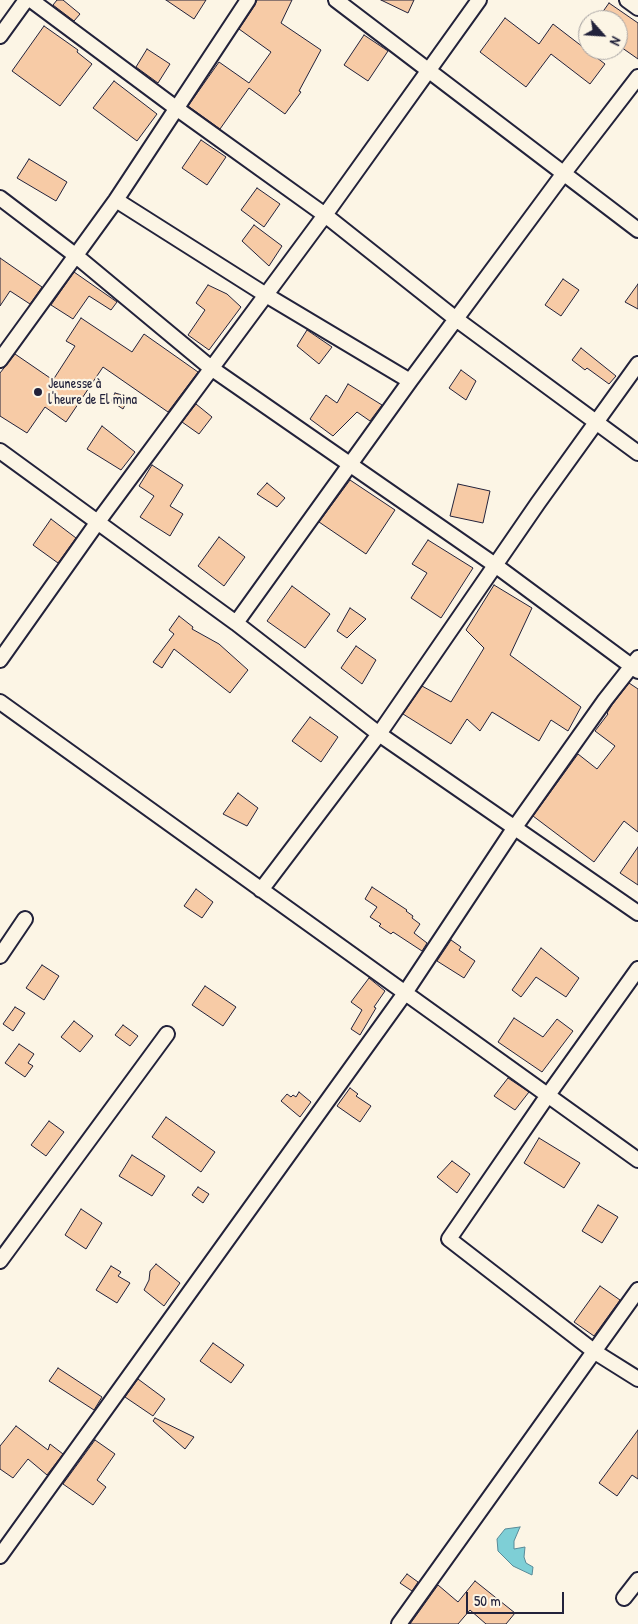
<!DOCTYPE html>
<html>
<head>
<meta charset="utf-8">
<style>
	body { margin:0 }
	#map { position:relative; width:638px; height:1624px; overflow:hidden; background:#fcf5e5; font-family:"Patrick Hand",sans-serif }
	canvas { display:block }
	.north { position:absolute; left:578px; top:10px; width:50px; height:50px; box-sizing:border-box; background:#fcf5e5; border:1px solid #a5a1a1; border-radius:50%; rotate:116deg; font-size:14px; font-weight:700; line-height:20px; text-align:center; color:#22223b }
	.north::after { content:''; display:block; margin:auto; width:18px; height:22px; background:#22223b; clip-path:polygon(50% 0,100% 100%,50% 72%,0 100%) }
	.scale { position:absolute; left:466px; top:1592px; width:98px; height:22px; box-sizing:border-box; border:2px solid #22223b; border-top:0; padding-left:6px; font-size:15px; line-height:18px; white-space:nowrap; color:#22223b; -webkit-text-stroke:4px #fcf5e5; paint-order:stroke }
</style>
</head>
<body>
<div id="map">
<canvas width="638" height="1624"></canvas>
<div class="north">N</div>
<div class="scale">50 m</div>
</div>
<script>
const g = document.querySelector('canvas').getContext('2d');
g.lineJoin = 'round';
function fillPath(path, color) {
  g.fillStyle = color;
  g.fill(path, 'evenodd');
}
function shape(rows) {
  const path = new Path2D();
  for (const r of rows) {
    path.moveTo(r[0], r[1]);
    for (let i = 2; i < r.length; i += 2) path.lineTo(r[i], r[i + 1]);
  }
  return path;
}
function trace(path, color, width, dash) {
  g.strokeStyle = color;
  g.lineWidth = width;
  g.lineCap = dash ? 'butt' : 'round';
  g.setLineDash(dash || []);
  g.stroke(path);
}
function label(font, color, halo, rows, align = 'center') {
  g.font = font + ' "Patrick Hand",sans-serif';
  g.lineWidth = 4.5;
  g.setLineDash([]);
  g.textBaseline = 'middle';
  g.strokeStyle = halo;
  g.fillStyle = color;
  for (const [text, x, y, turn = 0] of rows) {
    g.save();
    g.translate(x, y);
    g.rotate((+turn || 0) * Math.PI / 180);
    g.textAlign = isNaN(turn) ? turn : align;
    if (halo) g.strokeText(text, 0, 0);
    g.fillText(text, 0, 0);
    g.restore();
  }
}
const water = shape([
	[520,1527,514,1541,514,1549,525,1547,524,1557,526,1563,533,1567,532,1575,513,1566,498,1551,497,1539,505,1529,520,1527]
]);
fillPath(water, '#7ecfd6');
trace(water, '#598a98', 1);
const building = shape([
	[57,0,63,0,80,14,74,21,53,5,57,0],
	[166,0,206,0,194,19,166,0],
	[257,0,292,0,281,23,321,50,299,91,301,92,285,114,249,88,220,129,188,106,219,62,249,83,271,52,239,29,255,5,257,0],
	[381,0,414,0,408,13,381,0],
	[609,3,638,23,638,59,618,45,618,20,597,20,609,3],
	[505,18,539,44,553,24,605,64,590,84,551,54,526,87,480,52,505,18],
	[44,26,78,50,77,52,92,64,60,106,12,71,44,26],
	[364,35,388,51,368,81,344,65,364,35],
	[147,49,170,64,158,83,136,67,147,49],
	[114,81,157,114,137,141,93,108,114,81],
	[201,140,226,157,207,185,182,168,201,140],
	[29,159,67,182,56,201,17,178,29,159],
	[257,188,280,204,264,227,241,210,257,188],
	[254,225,282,246,269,266,242,241,254,225],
	[0,258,42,287,30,304,10,291,0,306,0,258],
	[74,272,117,302,111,310,89,296,73,319,51,305,74,272],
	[563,279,579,290,561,316,545,305,563,279],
	[638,284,638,309,625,302,638,284],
	[208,285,227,294,241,307,209,350,188,335,205,310,196,303,208,285],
	[81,318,132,352,144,334,198,372,168,412,103,367,66,422,45,407,27,433,0,416,0,373,15,354,53,380,75,346,66,341,81,318],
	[307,330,332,347,319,364,297,346,307,330],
	[581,348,616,376,609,384,587,368,585,370,572,360,581,348],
	[461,370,476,381,466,400,449,388,461,370],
	[348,384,382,405,370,421,357,412,333,436,310,419,326,395,337,403,348,384],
	[115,393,129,397,123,409,111,401,115,393],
	[196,404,212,417,199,434,182,422,196,404],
	[102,426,135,452,121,470,87,449,102,426],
	[152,465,183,485,170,506,183,514,170,536,140,517,154,496,139,486,152,465],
	[350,480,395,510,366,554,319,522,350,480],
	[267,483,285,498,277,507,257,494,267,483],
	[458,484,490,491,483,523,450,516,458,484],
	[51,519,76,538,58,563,33,545,51,519],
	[219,537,245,557,224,586,198,566,219,537],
	[428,540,473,568,441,618,411,598,427,573,412,564,428,540],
	[494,585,532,608,510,655,581,707,568,731,551,720,539,741,492,712,480,731,467,719,451,744,403,714,422,686,451,702,484,648,466,630,494,585],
	[292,586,330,614,305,648,267,621,292,586],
	[350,608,366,619,347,638,337,631,350,608],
	[179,616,193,627,192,629,219,644,248,670,230,693,174,649,162,668,153,662,174,634,169,630,179,616],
	[356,646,376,660,362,684,341,668,356,646],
	[629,683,638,689,638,832,624,821,594,862,533,816,578,754,597,769,615,746,595,731,608,714,607,713,612,705,629,683],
	[310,717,338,737,321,762,292,741,310,717],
	[238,793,258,808,247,826,223,814,238,793],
	[638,847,638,885,620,873,638,847],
	[372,887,407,910,406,911,413,916,412,918,420,924,414,933,427,943,422,951,393,932,391,934,379,926,381,924,370,917,377,907,365,899,372,887],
	[196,889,213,902,202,918,184,906,196,889],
	[451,940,461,947,459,950,475,961,464,978,437,961,451,940],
	[541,948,579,978,566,997,536,977,521,997,512,990,541,948],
	[42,965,59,976,44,1000,26,988,42,965],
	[369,978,385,991,374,1007,376,1008,360,1035,351,1029,362,1010,351,1002,369,978],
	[205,986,236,1007,223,1026,192,1005,205,986],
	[15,1007,25,1013,13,1031,3,1024,15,1007],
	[514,1018,543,1037,557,1019,573,1031,542,1072,498,1042,514,1018],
	[74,1021,93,1036,80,1052,61,1037,74,1021],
	[123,1025,138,1036,130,1046,115,1035,123,1025],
	[19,1044,34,1054,28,1063,33,1066,25,1077,5,1063,19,1044],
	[508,1078,529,1092,515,1110,494,1096,508,1078],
	[350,1088,358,1094,356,1096,371,1106,360,1122,337,1106,350,1088],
	[299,1092,311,1102,300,1117,281,1101,287,1094,291,1097,293,1095,296,1097,299,1092],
	[166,1117,215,1152,201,1172,152,1137,166,1117],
	[49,1121,64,1132,46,1156,31,1145,49,1121],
	[539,1138,580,1163,564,1188,524,1163,539,1138],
	[132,1155,165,1176,152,1196,119,1176,132,1155],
	[452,1161,470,1174,457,1193,437,1177,452,1161],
	[198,1187,209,1194,203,1203,192,1195,198,1187],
	[598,1205,618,1217,602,1243,582,1231,598,1205],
	[81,1209,102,1223,86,1249,65,1235,81,1209],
	[156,1264,180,1283,164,1306,144,1290,149,1280,150,1271,156,1264],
	[111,1266,121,1272,118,1276,130,1283,117,1303,96,1290,111,1266],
	[600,1286,620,1300,594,1336,574,1322,600,1286],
	[213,1343,244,1365,231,1383,200,1361,213,1343],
	[58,1368,102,1397,94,1410,49,1381,58,1368],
	[138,1379,165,1399,153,1416,125,1397,138,1379],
	[155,1418,194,1437,185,1449,153,1421,155,1418],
	[16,1426,48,1450,50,1444,63,1454,47,1475,28,1459,13,1478,0,1469,0,1446,16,1426],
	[638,1430,638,1479,632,1475,617,1496,599,1483,638,1430],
	[95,1440,115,1454,97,1480,106,1487,93,1505,63,1484,95,1440],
	[407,1574,418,1582,412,1591,400,1583,407,1574],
	[475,1581,515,1613,506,1624,486,1624,470,1610,458,1624,410,1624,438,1585,458,1602,475,1581]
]);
fillPath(building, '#f7cba6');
trace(building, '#22223b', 1);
const minor = shape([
	[31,0,176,108,325,215,456,319,638,453],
	[336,0,638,230],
	[627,0,638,8],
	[0,36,26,0],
	[0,198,75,255,211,368,495,565,638,671],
	[116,200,266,295,410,381],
	[0,360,116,200,248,0],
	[0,451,236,623,379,734,638,913],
	[236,623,410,381,564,173,638,77],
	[0,660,97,523,325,215,479,0],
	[0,702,638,1160],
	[261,890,379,734,538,503,638,364],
	[0,956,25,919],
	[638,969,548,1095,449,1239,595,1352,638,1379],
	[0,1261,167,1034],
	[0,1556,405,993,515,827,605,700,638,658],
	[624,1598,638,1580],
	[399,1624,638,1290]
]);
trace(minor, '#22223b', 18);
trace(minor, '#fcf5e5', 14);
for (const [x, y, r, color] of [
	[38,392,5,"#22223b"]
]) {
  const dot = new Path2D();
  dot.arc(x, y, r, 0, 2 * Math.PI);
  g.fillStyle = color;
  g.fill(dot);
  trace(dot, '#fcf5e5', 2);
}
label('14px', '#22223b', '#fcf5e5', [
	["Jeunesse à",48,384],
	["l'heure de El mina",48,400]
], 'left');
</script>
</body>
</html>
